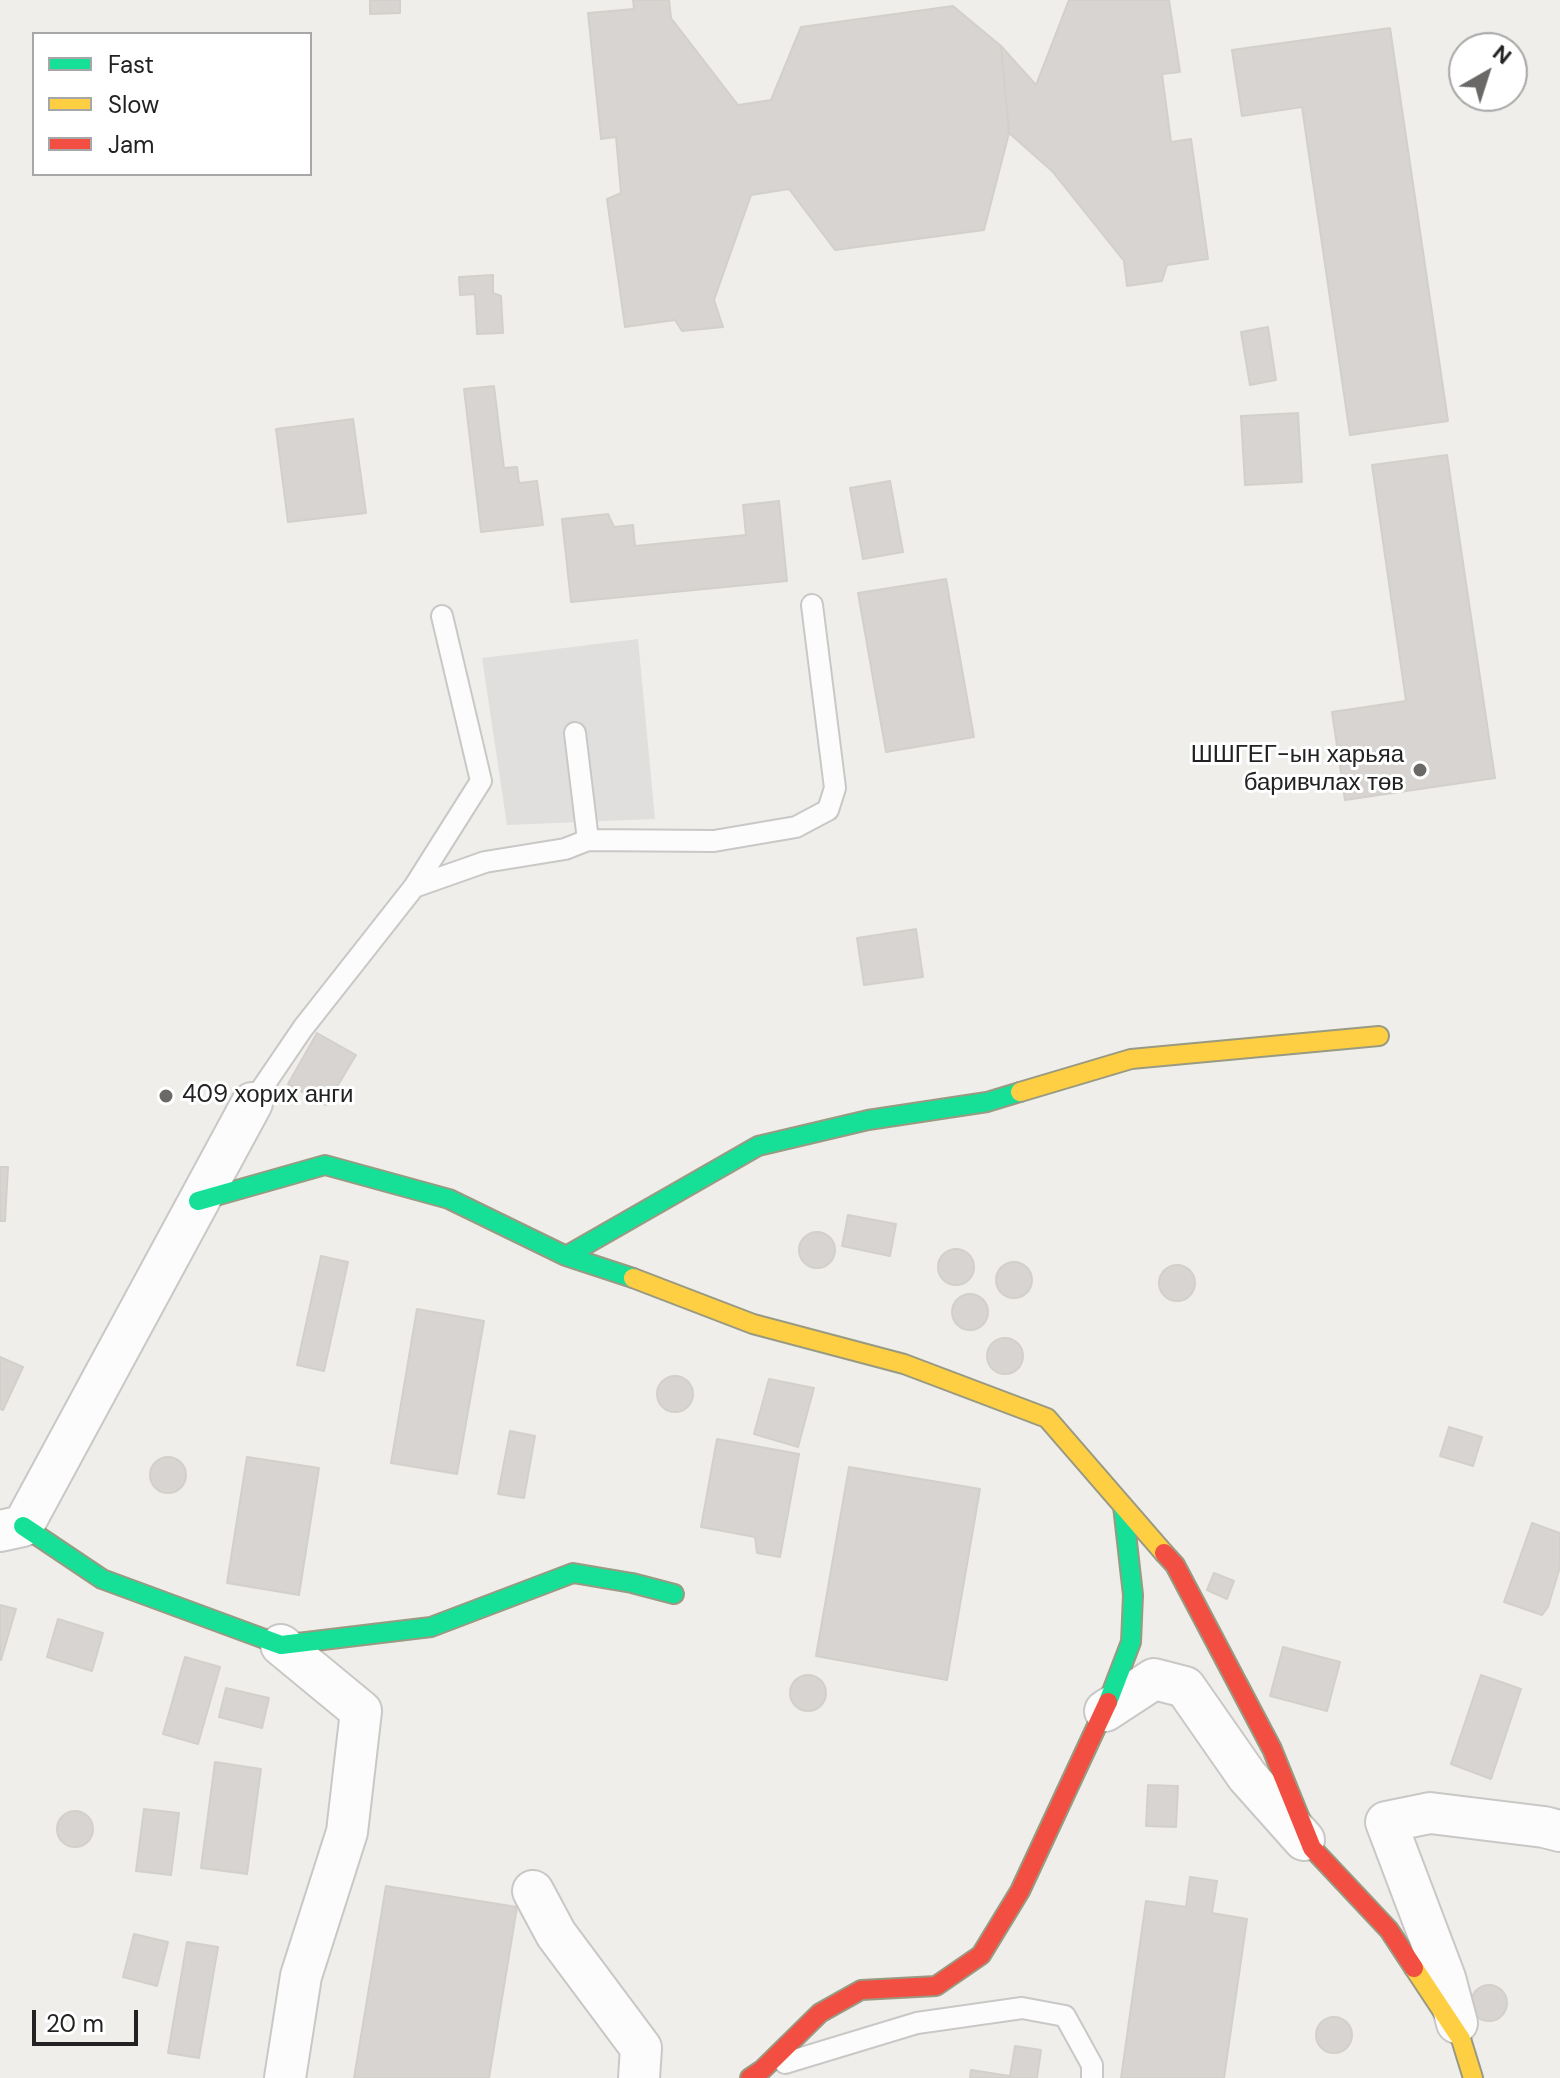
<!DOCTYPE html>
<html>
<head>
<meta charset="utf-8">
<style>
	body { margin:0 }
	#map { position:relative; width:1560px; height:2078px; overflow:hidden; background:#f0eeeb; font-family:"DM Sans",sans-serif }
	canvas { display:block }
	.legend { position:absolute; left:32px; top:32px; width:280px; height:144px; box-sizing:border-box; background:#fff; border:2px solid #a7a7a7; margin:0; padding:10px 14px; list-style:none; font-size:24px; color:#222 }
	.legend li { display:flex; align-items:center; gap:16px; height:40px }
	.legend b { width:40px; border:2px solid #a7a7a7 }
	.north { position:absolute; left:1448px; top:32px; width:80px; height:80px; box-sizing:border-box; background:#fff; border:2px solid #a7a7a7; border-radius:50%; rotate:39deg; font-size:22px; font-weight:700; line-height:32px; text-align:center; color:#222 }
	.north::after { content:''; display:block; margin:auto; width:28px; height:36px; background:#6a6968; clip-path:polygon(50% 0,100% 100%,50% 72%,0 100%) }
	.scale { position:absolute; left:32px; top:2010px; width:106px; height:36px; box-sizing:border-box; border:4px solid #222; border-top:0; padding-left:10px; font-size:24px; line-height:28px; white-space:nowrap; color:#222; -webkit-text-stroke:6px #fff; paint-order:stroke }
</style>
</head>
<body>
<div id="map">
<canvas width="1560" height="2078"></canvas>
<ul class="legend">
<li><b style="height:10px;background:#16e098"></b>Fast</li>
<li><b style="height:10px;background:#ffcf43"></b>Slow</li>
<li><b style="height:10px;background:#f24e42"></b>Jam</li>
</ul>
<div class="north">N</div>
<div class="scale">20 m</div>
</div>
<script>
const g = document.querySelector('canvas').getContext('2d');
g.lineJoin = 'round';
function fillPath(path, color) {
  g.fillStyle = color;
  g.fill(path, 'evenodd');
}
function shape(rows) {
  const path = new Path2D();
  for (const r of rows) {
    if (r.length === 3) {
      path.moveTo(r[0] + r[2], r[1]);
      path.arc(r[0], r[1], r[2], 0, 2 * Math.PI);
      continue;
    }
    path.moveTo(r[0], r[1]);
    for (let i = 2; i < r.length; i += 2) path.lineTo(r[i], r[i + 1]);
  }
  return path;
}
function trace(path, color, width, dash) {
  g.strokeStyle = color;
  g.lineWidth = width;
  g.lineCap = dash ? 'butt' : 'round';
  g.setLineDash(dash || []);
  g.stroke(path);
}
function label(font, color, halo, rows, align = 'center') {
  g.font = font + ' "DM Sans",sans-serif';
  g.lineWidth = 6;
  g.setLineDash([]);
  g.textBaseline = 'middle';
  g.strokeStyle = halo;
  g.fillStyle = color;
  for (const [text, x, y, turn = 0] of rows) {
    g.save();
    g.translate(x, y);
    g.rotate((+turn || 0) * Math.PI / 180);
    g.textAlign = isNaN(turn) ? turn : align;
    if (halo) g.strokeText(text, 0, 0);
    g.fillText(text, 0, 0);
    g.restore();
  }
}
fillPath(shape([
	[638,639,655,819,507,825,482,658]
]), '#e0dfde');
const building = shape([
	[370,0,400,0,400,13,370,14,370,0],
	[633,0,669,0,671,18,738,105,771,100,801,27,953,6,1001,46,1009,133,984,230,835,250,789,189,751,195,714,300,723,327,682,331,675,320,625,327,607,199,621,193,616,137,601,139,588,13,634,9,633,0],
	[1069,0,1169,0,1180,72,1162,74,1171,142,1191,139,1208,259,1167,265,1162,281,1127,286,1124,261,1052,171,1009,133,1001,46,1036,85,1069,0],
	[1390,28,1448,421,1350,435,1302,107,1242,116,1232,50,1390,28],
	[493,275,493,293,501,296,503,333,477,334,475,294,460,295,459,277,493,275],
	[1268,327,1276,380,1250,385,1241,332,1268,327],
	[494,386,504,468,517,467,519,483,537,481,543,525,481,532,464,389,494,386],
	[1298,413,1302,482,1245,485,1241,416,1298,413],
	[353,419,366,513,288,522,276,429,353,419],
	[1447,455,1495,778,1345,800,1332,712,1406,701,1372,465,1447,455],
	[890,481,903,552,863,559,850,488,890,481],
	[779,501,787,581,571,602,562,519,608,514,614,527,633,525,635,546,746,535,743,505,779,501],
	[946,579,974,737,886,752,858,593,946,579],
	[916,929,923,977,864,985,857,938,916,929],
	[317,1033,356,1055,326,1105,288,1084,317,1033],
	[0,1167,8,1167,5,1221,0,1221,0,1167],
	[848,1215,896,1224,890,1256,842,1246,848,1215],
	[817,1250,18],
	[956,1267,18],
	[321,1256,348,1262,324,1371,297,1365,321,1256],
	[1014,1280,18],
	[1177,1283,18],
	[970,1312,18],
	[417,1309,484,1321,457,1474,391,1463,417,1309],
	[1005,1356,18],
	[0,1357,23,1367,3,1410,0,1409,0,1357],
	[675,1394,18],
	[769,1379,814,1388,798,1447,754,1434,769,1379],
	[1449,1427,1482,1437,1473,1466,1440,1456,1449,1427],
	[510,1431,535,1436,524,1498,498,1494,510,1431],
	[717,1439,799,1454,780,1557,757,1553,755,1537,701,1527,717,1439],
	[168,1475,18],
	[247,1457,319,1468,299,1595,227,1583,247,1457],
	[849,1467,980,1489,947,1680,816,1656,849,1467],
	[1532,1523,1560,1533,1560,1567,1548,1607,1542,1615,1504,1602,1532,1523],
	[1214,1573,1234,1581,1227,1599,1207,1590,1214,1573],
	[0,1605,16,1609,1,1660,0,1659,0,1605],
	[58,1619,103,1633,92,1671,47,1657,58,1619],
	[1283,1647,1340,1662,1327,1711,1270,1696,1283,1647],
	[185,1657,220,1667,198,1744,163,1734,185,1657],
	[808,1693,18],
	[1481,1675,1521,1689,1491,1779,1451,1764,1481,1675],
	[226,1688,269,1698,262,1728,219,1717,226,1688],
	[215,1762,261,1769,247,1874,201,1868,215,1762],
	[1148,1785,1178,1786,1176,1827,1146,1826,1148,1785],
	[144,1809,179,1813,171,1875,136,1871,144,1809],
	[75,1829,18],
	[1190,1877,1217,1881,1212,1913,1247,1919,1224,2078,1121,2078,1146,1901,1186,1907,1190,1877],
	[386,1886,517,1907,489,2078,354,2078,386,1886],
	[134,1934,168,1942,157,1986,123,1977,134,1934],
	[187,1942,218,1947,199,2058,168,2053,187,1942],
	[1489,2003,18],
	[1334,2035,18],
	[1015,2046,1041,2050,1037,2078,970,2078,971,2070,1010,2076,1015,2046]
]);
fillPath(building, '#d7d4d2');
trace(building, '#d3d0cc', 2);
const lane = shape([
	[588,840,714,841,796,827,828,810,835,788,812,605],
	[414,887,485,862,565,849,588,840,575,733],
	[252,1103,303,1028,414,887,481,781,442,616],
	[785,2063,917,2023,1022,2008,1065,2016,1092,2065,1092,2078]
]);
const street = shape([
	[0,1531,23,1526,252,1103],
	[281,1645,361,1711,347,1832,301,1976,285,2078],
	[1105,1711,1154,1679,1185,1687,1247,1776,1304,1840],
	[533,1891,556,1934,641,2048,639,2078],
	[1457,2023,1445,1978,1386,1822,1430,1813,1544,1827,1560,1831]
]);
const fast = shape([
	[198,1201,325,1165,449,1199,566,1256,633,1278],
	[566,1256,758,1146,868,1120,987,1102,1020,1092],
	[23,1526,102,1579,281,1645,431,1627,573,1573,632,1583,674,1594],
	[1108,1702,1131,1642,1133,1595,1123,1506]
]);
const slow = shape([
	[1020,1092,1131,1059,1379,1036],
	[633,1278,753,1324,904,1364,1047,1418,1164,1553],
	[1414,1968,1461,2039,1473,2078]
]);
const jam = shape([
	[1164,1553,1175,1565,1272,1749,1312,1848,1389,1930,1414,1968],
	[750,2078,762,2070,820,2013,861,1990,936,1986,981,1955,1020,1891,1108,1702]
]);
trace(lane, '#c9c8c7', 24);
trace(street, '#c9c8c7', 44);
trace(fast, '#999a82', 22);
trace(slow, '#999a82', 22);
trace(jam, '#999a82', 22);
trace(lane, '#fdfcfc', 20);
trace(street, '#fdfcfc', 40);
trace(fast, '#16e098', 18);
trace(slow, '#ffcf43', 18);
trace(jam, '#f24e42', 18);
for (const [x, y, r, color] of [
	[1420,770,8,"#6a6968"],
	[166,1096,8,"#6a6968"]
]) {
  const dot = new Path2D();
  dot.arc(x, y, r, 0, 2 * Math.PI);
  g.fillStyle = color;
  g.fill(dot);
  trace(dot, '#fff', 3);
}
label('24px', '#222', '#fff', [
	["ШШГЕГ-ын харьяа",1404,756],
	["баривчлах төв",1404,784],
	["409 хорих анги",182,1096,"left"]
], 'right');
</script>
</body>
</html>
